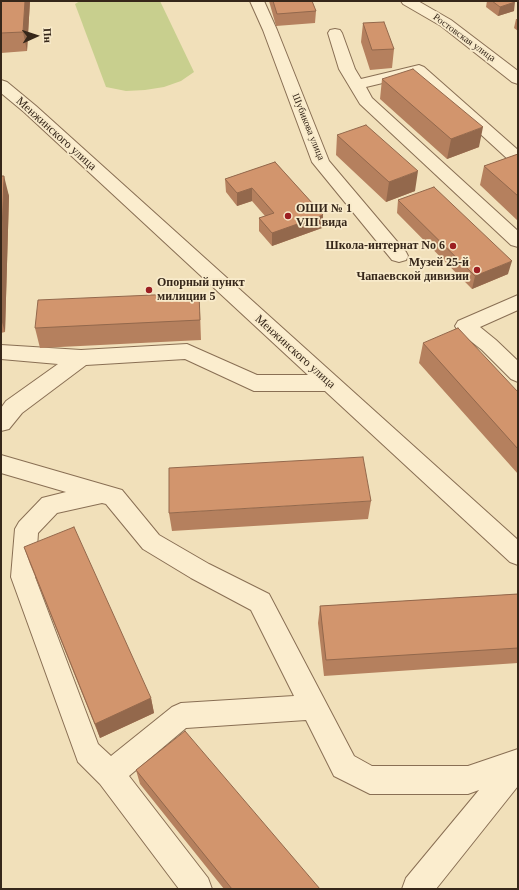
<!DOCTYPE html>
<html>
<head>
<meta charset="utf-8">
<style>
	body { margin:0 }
	#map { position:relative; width:519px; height:890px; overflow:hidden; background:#f1e0ba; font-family:"Times New Roman",serif }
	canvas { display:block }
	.frame { position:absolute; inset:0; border:2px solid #36271a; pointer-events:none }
	.north { position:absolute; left:16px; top:16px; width:40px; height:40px; -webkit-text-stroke:3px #f8eaca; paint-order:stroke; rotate:87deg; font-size:11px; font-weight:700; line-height:16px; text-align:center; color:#36271a }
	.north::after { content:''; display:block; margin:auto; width:14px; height:18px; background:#36271a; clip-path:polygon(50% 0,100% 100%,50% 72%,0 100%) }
</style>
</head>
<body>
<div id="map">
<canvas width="519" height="890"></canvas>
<div class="frame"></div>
<div class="north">Пн</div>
</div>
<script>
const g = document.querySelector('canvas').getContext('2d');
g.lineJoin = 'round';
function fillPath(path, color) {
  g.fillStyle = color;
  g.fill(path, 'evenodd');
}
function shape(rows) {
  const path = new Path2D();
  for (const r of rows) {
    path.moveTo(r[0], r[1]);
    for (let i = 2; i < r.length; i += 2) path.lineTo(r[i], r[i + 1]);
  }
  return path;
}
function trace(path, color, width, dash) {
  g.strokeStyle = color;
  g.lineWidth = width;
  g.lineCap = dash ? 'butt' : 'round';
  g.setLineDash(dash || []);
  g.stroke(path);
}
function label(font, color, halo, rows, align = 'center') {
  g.font = font + ' "Times New Roman",serif';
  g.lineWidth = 3.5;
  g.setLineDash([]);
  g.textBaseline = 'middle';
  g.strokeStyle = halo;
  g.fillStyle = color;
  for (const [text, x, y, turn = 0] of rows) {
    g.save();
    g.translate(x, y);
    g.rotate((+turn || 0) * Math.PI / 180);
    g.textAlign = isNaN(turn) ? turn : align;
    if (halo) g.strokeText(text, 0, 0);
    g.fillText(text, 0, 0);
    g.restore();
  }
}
fillPath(shape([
	[80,1,160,1,194,72,181,81,164,87,145,90,126,91,106,87,75,4]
]), '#c8cf8e');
const minor = shape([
	[250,1,264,1,277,30,329,161,406,252,408,256,406,260,399,262,392,260,312,162,263,30,250,1],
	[401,1,418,1,451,20,518,71,518,84,512,82,441,26,403,4,401,1],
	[335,29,340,30,342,33,355,69,361,79,419,65,424,67,518,150,518,164,512,163,416,75,366,87,372,98,518,231,518,247,511,245,360,104,339,69,328,33,330,30,335,29],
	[1,80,7,82,36,106,518,540,518,565,510,562,325,391,254,391,185,359,86,365,22,413,9,429,1,431,1,408,6,401,58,364,1,359,1,345,81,350,187,344,257,375,308,375,24,112,1,93,1,80],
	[518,295,518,310,480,327,496,340,518,361,518,382,511,379,482,350,458,331,455,326,458,321,518,295],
	[1,455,122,490,159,535,209,564,269,594,354,756,372,766,468,766,518,749,518,786,436,889,402,889,406,878,479,790,468,794,370,794,334,776,306,720,186,728,129,776,208,878,212,889,179,889,100,784,78,762,11,577,15,529,19,522,42,498,66,492,1,473,1,455],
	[102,503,106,504,143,549,191,578,251,610,294,696,181,703,172,707,111,756,98,744,35,577,38,533,57,513,102,503]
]);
trace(minor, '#896f54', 2);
fillPath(minor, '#fbedce');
fillPath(shape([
	[1,1,30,1,27,51,1,53],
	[269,1,312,1,316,11,315,23,276,26],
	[487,1,514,1,514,11,498,16,486,7],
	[516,19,518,19,518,31,514,28],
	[363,23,394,49,392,68,370,70,361,42],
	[382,79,479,147,447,159,380,99],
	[337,135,415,191,386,202,336,155],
	[518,154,518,221,480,185,484,166],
	[275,162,323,215,322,228,272,246,259,231,259,218,265,216,252,201,237,206,226,192,225,179],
	[1,176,9,196,5,332,1,333],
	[398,200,508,274,472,289,397,213],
	[200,312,201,340,40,348,35,328],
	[423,343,518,392,518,474,419,363],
	[371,501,368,519,172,531,169,513],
	[24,547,151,698,154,713,100,738,30,564],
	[518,594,518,663,324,676,318,623,320,606],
	[136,770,320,889,224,889,140,784]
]), '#b5805e');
fillPath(shape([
	[25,1,30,1,27,51,23,32],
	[515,2,514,11,498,16,500,7],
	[483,127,479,147,447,159,451,139],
	[418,171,415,191,386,202,389,182],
	[4,176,9,196,5,332,1,319,1,260],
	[252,188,252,201,237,206,237,193],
	[323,215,322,228,272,246,272,233],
	[512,261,508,274,472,289,475,276],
	[151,698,154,713,100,738,95,724]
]), '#93684c');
const building = shape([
	[1,1,25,1,23,32,1,33,1,1],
	[273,1,312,1,316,11,277,14,273,1],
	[492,1,514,1,515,2,500,7,492,1],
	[384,22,394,49,372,50,363,23,384,22],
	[413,69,483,127,451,139,382,79,413,69],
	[366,125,418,171,389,182,337,135,366,125],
	[518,154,518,196,484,166,518,154],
	[275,162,323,215,272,233,259,218,274,213,252,188,237,193,225,179,275,162],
	[1,176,4,176,1,260,1,176],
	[434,187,512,261,475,276,398,200,434,187],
	[199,293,200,320,35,328,38,300,199,293],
	[458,328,518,392,518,449,423,343,458,328],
	[363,457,371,501,169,513,169,468,363,457],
	[74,527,151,698,95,724,24,547,74,527],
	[518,594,518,648,326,660,320,606,518,594],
	[185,731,320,889,232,889,136,770,185,731]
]);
fillPath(building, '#d2956d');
trace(building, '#93684c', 1);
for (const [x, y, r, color] of [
	[288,216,4,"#9c1f22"],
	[453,246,4,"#9c1f22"],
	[477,270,4,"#9c1f22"],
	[149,290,4,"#9c1f22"]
]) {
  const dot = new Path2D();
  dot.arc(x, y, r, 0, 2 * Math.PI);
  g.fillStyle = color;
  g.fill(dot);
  trace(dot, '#f8eaca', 1.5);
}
label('10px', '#36271a', '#f8eaca', [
	["Ростовская улица",464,38,36],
	["Шубикова улица",308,127,68]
]);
label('12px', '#36271a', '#f8eaca', [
	["Менжинского улица",56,134,42],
	["Менжинского улица",295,352,42]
]);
label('bold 12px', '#36271a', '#f8eaca', [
	["ОШИ № 1",296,209],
	["VIII вида",296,223],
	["Школа-интернат No 6",445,246,"right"],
	["Музей 25-й",469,263,"right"],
	["Чапаевской дивизии",469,277,"right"],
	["Опорный пункт",157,283],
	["милиции 5",157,297]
], 'left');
</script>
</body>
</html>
